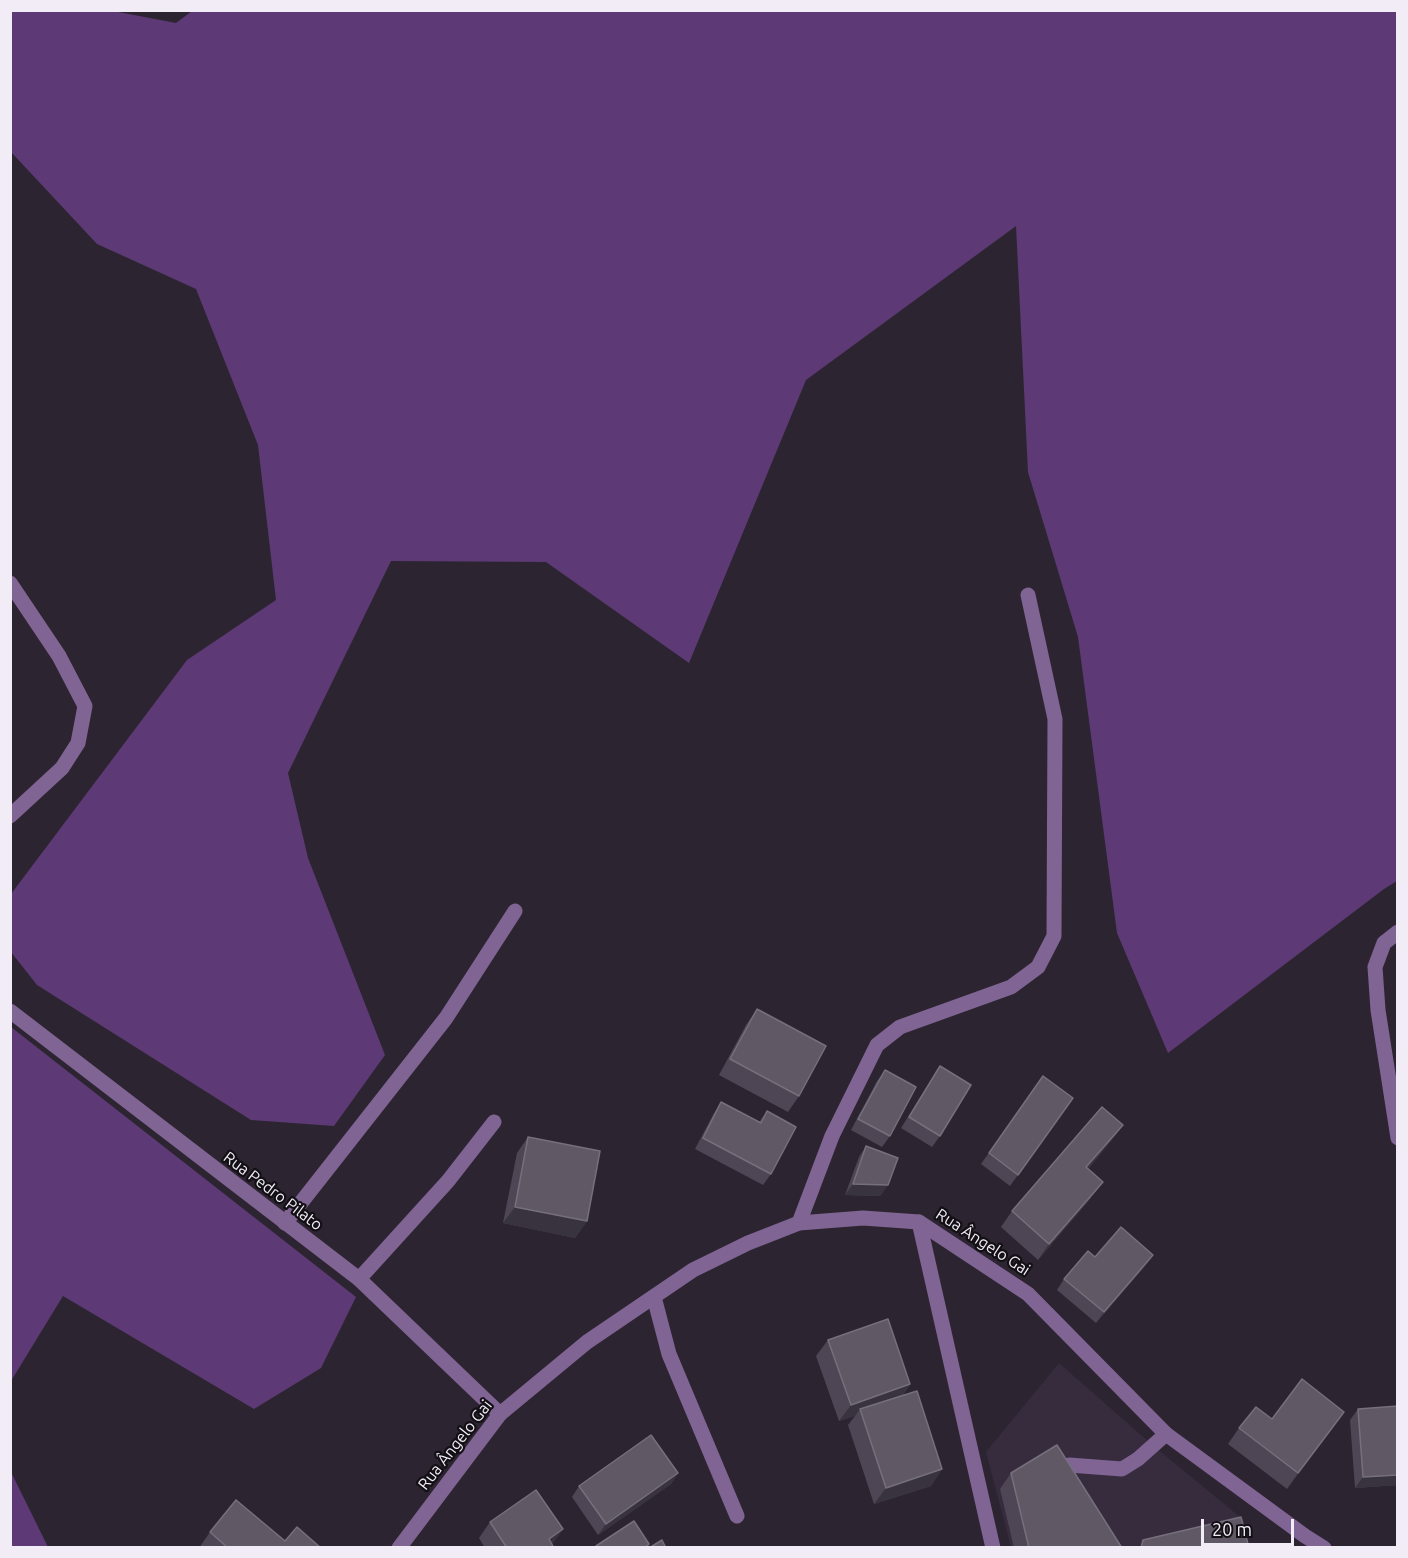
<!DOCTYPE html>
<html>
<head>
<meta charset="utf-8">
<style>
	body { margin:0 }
	#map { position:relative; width:1408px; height:1558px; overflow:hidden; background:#2c2531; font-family:Ubuntu,sans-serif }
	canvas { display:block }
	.frame { position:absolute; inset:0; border:12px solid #f1ecf5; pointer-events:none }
	.scale { position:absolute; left:1201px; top:1519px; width:93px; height:27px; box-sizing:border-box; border:3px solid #f1ecf5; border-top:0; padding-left:8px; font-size:18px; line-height:21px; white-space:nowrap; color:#f1ecf5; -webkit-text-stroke:4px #120f15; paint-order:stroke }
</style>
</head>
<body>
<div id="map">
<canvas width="1408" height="1558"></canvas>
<div class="frame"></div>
<div class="scale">20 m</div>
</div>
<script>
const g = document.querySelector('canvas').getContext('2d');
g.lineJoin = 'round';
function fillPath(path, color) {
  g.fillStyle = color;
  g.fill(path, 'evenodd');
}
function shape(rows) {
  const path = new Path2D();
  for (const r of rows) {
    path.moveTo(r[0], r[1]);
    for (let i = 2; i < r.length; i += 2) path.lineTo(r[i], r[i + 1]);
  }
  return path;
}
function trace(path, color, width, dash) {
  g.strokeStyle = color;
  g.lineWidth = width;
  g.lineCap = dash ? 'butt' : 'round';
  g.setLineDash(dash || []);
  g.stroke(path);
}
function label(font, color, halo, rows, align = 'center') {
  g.font = font + ' Ubuntu,sans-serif';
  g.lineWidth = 4.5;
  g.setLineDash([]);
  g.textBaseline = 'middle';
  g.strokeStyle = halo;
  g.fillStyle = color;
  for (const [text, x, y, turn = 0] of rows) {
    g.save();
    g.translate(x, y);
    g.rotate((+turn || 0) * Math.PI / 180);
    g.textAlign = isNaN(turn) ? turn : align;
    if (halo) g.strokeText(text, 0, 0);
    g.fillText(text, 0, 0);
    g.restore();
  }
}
fillPath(shape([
	[1059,1363,1150,1443,1240,1517,1247,1547,1011,1547,986,1452]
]), '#362c3e');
fillPath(shape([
	[192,11,1397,11,1397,881,1384,889,1168,1053,1117,933,1078,637,1028,472,1016,226,806,380,689,663,546,562,391,561,288,773,308,858,385,1055,334,1126,251,1120,37,985,11,952,11,894,187,660,276,600,258,445,196,289,97,244,11,152,11,13,12,10,113,11,176,23],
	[11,1027,356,1297,321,1368,254,1409,63,1296,11,1381],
	[11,1472,48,1547,11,1547]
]), '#5d3975');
trace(shape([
	[1398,932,1384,943,1375,967,1378,1010,1398,1138],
	[285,1223,446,1018,515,911],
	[359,1279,448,1181,494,1122],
	[654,1297,669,1354,737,1516],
	[1069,1465,1122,1469,1138,1459,1166,1434]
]), '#806494', 15);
trace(shape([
	[10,583,59,656,85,706,78,743,62,768,10,816],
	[10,1011,359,1279,500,1414],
	[919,1222,993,1548],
	[799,1223,832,1136,877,1045,900,1027,1011,987,1038,967,1054,936,1055,719,1028,595]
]), '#806494', 15);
trace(shape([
	[399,1548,500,1414,587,1342,693,1270,748,1243,799,1223,863,1218,919,1222,1028,1294,1166,1434,1305,1536,1324,1548]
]), '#806494', 15);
fillPath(shape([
	[757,1009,799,1096,788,1112,719,1075,746,1025],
	[940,1066,940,1136,932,1147,901,1128],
	[885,1070,890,1136,882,1147,851,1130,877,1081],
	[1043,1076,1073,1098,1010,1186,981,1164],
	[721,1102,759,1122,767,1111,771,1174,763,1185,695,1149,714,1113],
	[1123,1125,1111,1141,1088,1169,1091,1198,1038,1260,1001,1227,1012,1211],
	[528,1137,587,1221,575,1238,503,1223,517,1153],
	[866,1146,888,1185,880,1196,845,1195,859,1157],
	[1095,1257,1145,1266,1096,1323,1057,1290,1064,1279],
	[828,1340,910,1384,903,1395,942,1469,931,1486,874,1504,848,1425,855,1416,839,1421,816,1356],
	[1358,1409,1398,1485,1355,1488,1350,1420],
	[1344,1412,1287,1489,1228,1444,1239,1428,1272,1419],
	[678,1473,671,1484,598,1535,572,1497,579,1486],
	[1011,1473,1122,1548,1014,1548,1000,1489],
	[490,1522,563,1529,552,1544,554,1548,485,1548,479,1538],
	[210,1532,285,1541,321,1548,199,1548]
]), '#4e4654');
fillPath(shape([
	[1123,1125,1111,1141,1075,1184,1086,1167],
	[1103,1182,1091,1198,1038,1260,1049,1244],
	[853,1184,888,1185,880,1196,845,1195],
	[515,1207,587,1221,575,1238,503,1223],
	[1153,1255,1145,1266,1096,1323,1104,1312],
	[910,1384,899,1400,860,1409,855,1416,839,1421,851,1405],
	[1344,1412,1333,1428,1287,1489,1298,1473],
	[942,1469,931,1486,874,1504,886,1488],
	[678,1473,671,1484,598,1535,606,1524],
	[1398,1475,1398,1485,1355,1488,1363,1477],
	[563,1529,551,1546,549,1539]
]), '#39323f');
const building = shape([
	[757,1009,826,1046,799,1096,730,1059,757,1009],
	[940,1066,971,1085,940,1136,909,1117,940,1066],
	[885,1070,916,1087,890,1136,858,1119,885,1070],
	[1043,1076,1073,1098,1018,1175,989,1153,1043,1076],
	[721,1102,761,1123,767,1111,796,1127,771,1174,703,1138,721,1102],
	[1102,1107,1123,1125,1086,1167,1103,1182,1049,1244,1012,1211,1102,1107],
	[528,1137,600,1151,587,1221,515,1207,528,1137],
	[866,1146,898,1158,888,1185,853,1184,866,1146],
	[1121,1227,1153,1255,1104,1312,1064,1279,1088,1251,1095,1257,1121,1227],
	[888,1319,910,1384,851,1405,828,1340,888,1319],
	[1302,1379,1344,1412,1298,1473,1239,1428,1256,1407,1272,1419,1302,1379],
	[917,1391,942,1469,886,1488,860,1409,917,1391],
	[1398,1406,1398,1475,1363,1477,1358,1409,1398,1406],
	[651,1435,678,1473,606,1524,579,1486,651,1435],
	[1057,1445,1122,1548,1029,1548,1011,1473,1057,1445],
	[536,1490,563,1529,549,1539,554,1548,507,1548,490,1522,536,1490],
	[236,1500,285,1541,297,1527,321,1548,228,1548,210,1532,236,1500],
	[1241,1517,1249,1548,1141,1548,1143,1540,1241,1517],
	[634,1521,649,1544,645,1548,597,1548,596,1546,634,1521],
	[662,1540,666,1548,649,1548,662,1540]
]);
fillPath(building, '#605865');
trace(building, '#766f7c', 1.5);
label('16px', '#f1ecf5', '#120f15', [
	["Rua Pedro Pilato",273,1191,37],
	["Rua Ângelo Gai",983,1242,33],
	["Rua Ângelo Gai",455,1445,-52]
]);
</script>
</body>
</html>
